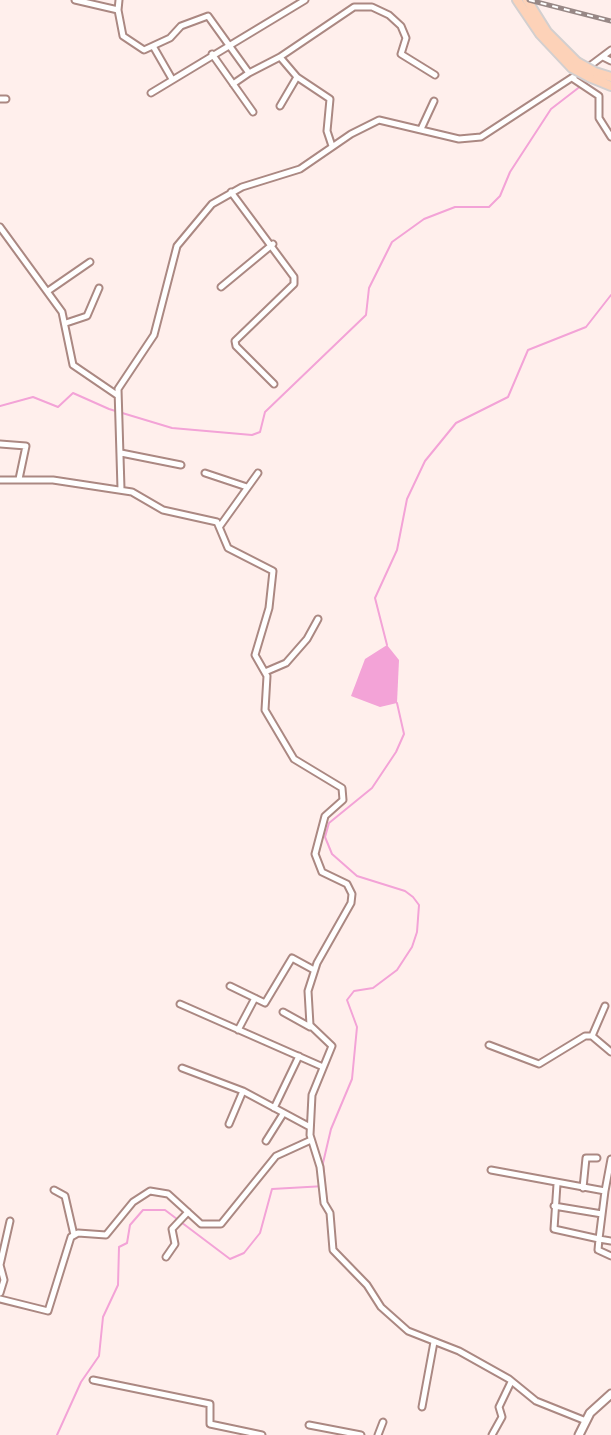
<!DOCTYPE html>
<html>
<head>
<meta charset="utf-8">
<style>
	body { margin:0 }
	canvas { display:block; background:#ffefec }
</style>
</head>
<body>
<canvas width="611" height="1435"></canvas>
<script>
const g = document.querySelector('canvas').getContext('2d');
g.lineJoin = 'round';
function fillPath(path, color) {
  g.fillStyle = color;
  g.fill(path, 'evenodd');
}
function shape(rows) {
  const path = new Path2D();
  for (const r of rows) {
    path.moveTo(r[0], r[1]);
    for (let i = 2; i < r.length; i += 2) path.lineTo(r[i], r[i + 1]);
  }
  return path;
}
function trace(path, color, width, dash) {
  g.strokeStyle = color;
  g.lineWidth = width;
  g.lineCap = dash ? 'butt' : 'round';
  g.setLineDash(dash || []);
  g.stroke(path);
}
fillPath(shape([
	[387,645,399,660,397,703,380,707,351,696,365,659]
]), '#f3a3d7');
trace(shape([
	[0,406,33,397,58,407,73,393,109,409,172,428,252,435,260,432,265,412,366,315,369,288,392,242,424,219,455,207,489,207,500,196,510,172,551,109,586,82],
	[387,645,375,598,397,550,407,499,425,461,456,423,508,397,528,350,586,327,611,295],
	[57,1435,81,1382,99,1356,103,1317,118,1285,119,1247,127,1243,130,1225,143,1210,165,1210,230,1259,244,1253,260,1233,272,1189,325,1186,323,1163,331,1129,352,1079,357,1027,347,1000,354,991,373,988,397,970,412,947,417,932,419,905,413,897,405,891,357,876,332,854,325,837,329,823,372,788,396,752,404,734,397,703]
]), '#f3a3d7', 2);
const minor = shape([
	[75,0,118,10,123,36,144,50,170,38,181,26,208,16,249,73,280,57,354,7,372,7,389,15,401,26,406,38,401,54,435,75],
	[118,10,119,0],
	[153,46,172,79],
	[212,54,253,112],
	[280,57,297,77,330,99,327,131,332,146],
	[603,57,611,61],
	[587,68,611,50],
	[572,78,599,96,599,118,611,137],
	[233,84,249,73],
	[151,93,305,0],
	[0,99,6,99],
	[280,106,297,77],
	[421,129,434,101],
	[231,192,294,277,294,284,235,341,236,346,274,384],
	[0,227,62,312,73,365,117,395],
	[221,287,273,244],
	[48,291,90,262],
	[66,323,87,316,99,288],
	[0,444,26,446,19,479],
	[121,453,181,465],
	[205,473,247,487],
	[0,480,53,480,132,492,163,510,217,522,228,548,273,571,269,608,255,655,267,676,265,710,294,759,342,788,343,800,325,816,315,854,322,872,347,884,352,894,351,903,317,963,308,991,310,1025,332,1046,312,1095,310,1135,320,1167,324,1203,330,1213,333,1250,367,1285,381,1307,408,1331,459,1351,509,1379,536,1401,586,1421],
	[121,489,118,389,154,335,177,246,212,204,242,187,300,169,351,134,379,120,459,139,481,137,579,73],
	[220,526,258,473],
	[265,672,286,663,307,639,318,619],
	[230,986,265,1003,292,958,314,970],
	[180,1004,323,1067],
	[283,1012,310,1027],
	[238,1030,255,998],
	[592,1036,605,1006],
	[489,1045,539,1064,585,1036,592,1036,611,1052],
	[182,1068,243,1091,310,1127],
	[274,1108,299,1056],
	[229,1124,243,1091],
	[266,1141,283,1114],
	[491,1170,605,1191,599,1239,611,1241],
	[557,1184,554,1229,599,1239,598,1250,611,1256],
	[583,1188,586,1158,597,1158],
	[54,1190,65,1196,74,1235],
	[605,1191,611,1159],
	[554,1206,602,1214],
	[166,1257,175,1244,172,1229,188,1212],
	[0,1293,4,1280,0,1265,10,1221],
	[0,1299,48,1311,71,1237,78,1233,106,1235,133,1202,150,1191,168,1194,201,1224,221,1224,276,1156,311,1140],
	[93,1380,210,1404,210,1424,262,1435],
	[422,1407,434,1342],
	[309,1425,361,1435],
	[378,1435,383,1422],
	[492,1435,502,1417,499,1407,511,1382]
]);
const tertiary = shape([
	[579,1435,590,1413,611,1394]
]);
const primary = shape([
	[517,0,540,34,572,68],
	[527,0,547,32,577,62],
	[595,72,611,77],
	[589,77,611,86]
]);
trace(minor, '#ab8882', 9);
trace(tertiary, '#ab8882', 11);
trace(primary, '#d3cfcf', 12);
trace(minor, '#fff', 5);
trace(tertiary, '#fff', 7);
trace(primary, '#fdd2b8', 8);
const rail = shape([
	[529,0,611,21]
]);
trace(rail, '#988886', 5);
trace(rail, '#fff', 2, [6]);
const primaryBridge = shape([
	[577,62,595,72],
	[572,68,589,77]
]);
trace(primaryBridge, '#d3cfcf', 12, []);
trace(primaryBridge, '#fdd2b8', 8);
</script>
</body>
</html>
